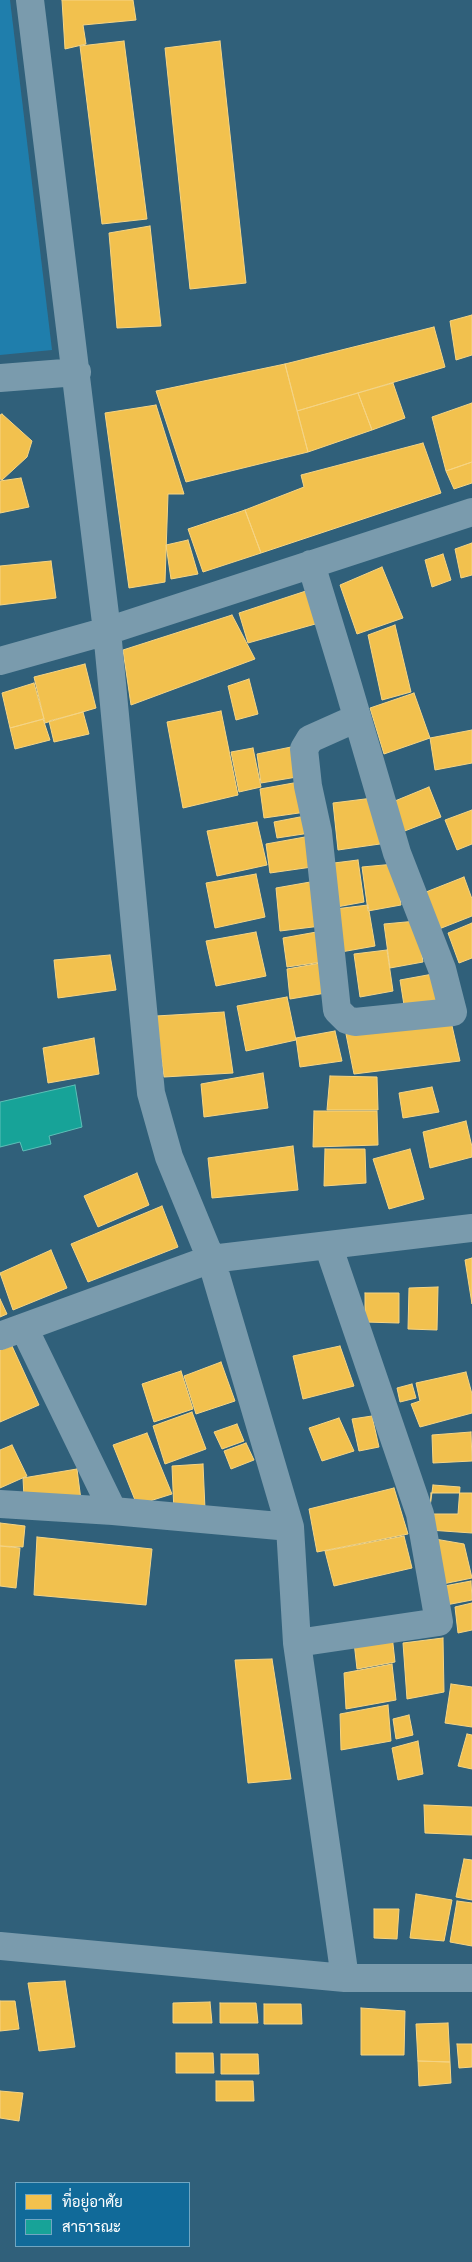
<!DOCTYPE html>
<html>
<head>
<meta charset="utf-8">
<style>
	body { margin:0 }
	#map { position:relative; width:472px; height:2262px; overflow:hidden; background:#30607a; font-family:"Archivo Narrow",Sarabun,sans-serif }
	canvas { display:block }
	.legend { position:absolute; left:15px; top:2182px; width:175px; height:65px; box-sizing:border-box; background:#116a99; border:1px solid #70a6c2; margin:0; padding:6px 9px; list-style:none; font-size:15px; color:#fff }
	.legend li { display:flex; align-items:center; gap:10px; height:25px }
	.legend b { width:25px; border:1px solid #70a6c2 }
</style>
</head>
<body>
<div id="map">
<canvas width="472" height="2262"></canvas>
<ul class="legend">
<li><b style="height:14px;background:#f2c14e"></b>ที่อยู่อาศัย</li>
<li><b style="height:14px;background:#17a398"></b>สาธารณะ</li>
</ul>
</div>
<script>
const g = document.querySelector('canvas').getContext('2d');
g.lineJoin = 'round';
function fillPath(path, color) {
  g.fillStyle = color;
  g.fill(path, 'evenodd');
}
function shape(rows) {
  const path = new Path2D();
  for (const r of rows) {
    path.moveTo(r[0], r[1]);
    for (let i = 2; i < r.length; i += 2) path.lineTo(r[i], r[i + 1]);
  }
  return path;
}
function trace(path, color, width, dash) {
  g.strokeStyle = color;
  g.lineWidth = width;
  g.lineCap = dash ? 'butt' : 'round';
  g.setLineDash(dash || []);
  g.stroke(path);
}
fillPath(shape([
	[0,0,10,0,52,350,0,355]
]), '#1f7eac');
const homes = shape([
	[62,0,133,0,136,20,83,25,86,44,65,49,62,0],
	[124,41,147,219,102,224,80,46,124,41],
	[220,41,246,283,190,289,165,48,220,41],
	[150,226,161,326,117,328,109,233,150,226],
	[472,315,472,355,456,360,450,321,472,315],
	[434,327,445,367,297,411,285,364,434,327],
	[285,364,308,452,186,482,156,391,285,364],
	[393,383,405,418,372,430,358,393,393,383],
	[358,393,372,430,308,452,297,411,358,393],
	[472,403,472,462,446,471,432,417,472,403],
	[156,405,184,494,168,494,165,582,129,588,105,413,156,405],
	[2,414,32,441,27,457,2,480,0,479,0,415,2,414],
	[423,443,441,493,261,553,245,510,304,487,301,475,423,443],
	[472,462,472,483,454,489,446,471,472,462],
	[21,478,29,507,0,513,0,481,21,478],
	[245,510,261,553,203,572,188,529,245,510],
	[188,540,198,574,171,579,166,545,188,540],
	[472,543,472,575,461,578,455,549,472,543],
	[443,554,451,580,432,587,425,560,443,554],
	[51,561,56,598,0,605,0,566,51,561],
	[382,567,403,618,357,634,340,585,382,567],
	[315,588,326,621,248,643,239,613,315,588],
	[232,615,255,659,131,705,123,650,232,615],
	[395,625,411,692,382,700,368,635,395,625],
	[85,664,96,708,45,723,34,677,85,664],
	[249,679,258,714,236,720,228,686,249,679],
	[34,683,44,719,10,728,2,693,34,683],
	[414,693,430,738,384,754,370,708,414,693],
	[221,711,238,795,183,808,167,722,221,711],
	[83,712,89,734,54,742,49,721,83,712],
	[43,719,50,740,15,749,10,728,43,719],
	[472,730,472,763,435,770,430,738,472,730],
	[296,746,303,776,261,783,257,754,296,746],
	[253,748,261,787,239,792,231,752,253,748],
	[299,782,306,812,264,818,260,789,299,782],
	[429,787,441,817,402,832,390,803,429,787],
	[373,798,380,844,338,850,333,803,373,798],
	[472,810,472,844,457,850,445,820,472,810],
	[305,816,310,833,277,838,274,822,305,816],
	[257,822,267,865,217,876,207,831,257,822],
	[305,837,312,867,270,873,266,844,305,837],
	[358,860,364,902,331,908,326,864,358,860],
	[395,864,401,905,368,911,362,867,395,864],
	[256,874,265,917,215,928,206,883,256,874],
	[464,877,472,899,472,916,439,929,426,892,464,877],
	[316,881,321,926,280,931,276,888,316,881],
	[368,905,375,946,341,952,335,909,368,905],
	[417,921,423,962,390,968,384,924,417,921],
	[472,923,472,958,459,963,448,933,472,923],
	[322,931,329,961,287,967,283,938,322,931],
	[256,932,266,976,216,986,206,941,256,932],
	[387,950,393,991,360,997,354,954,387,950],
	[110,955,116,990,58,998,54,960,110,955],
	[326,962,332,992,290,999,287,969,326,962],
	[433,974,440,1000,404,1005,400,980,433,974],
	[287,997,296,1040,246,1051,237,1006,287,997],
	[224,1012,233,1073,164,1077,156,1016,224,1012],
	[450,1017,460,1061,354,1074,346,1034,450,1017],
	[335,1031,342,1061,300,1067,296,1038,335,1031],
	[94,1038,99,1074,48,1083,43,1048,94,1038],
	[263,1073,268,1108,204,1117,201,1084,263,1073],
	[330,1076,377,1077,378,1110,327,1110,330,1076],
	[432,1087,439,1112,403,1118,399,1093,432,1087],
	[314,1111,377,1111,378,1145,313,1147,314,1111],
	[466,1121,472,1147,472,1157,430,1168,423,1132,466,1121],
	[293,1146,298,1190,212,1198,208,1158,293,1146],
	[325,1149,365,1149,366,1183,324,1186,325,1149],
	[410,1149,424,1199,389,1209,373,1159,410,1149],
	[137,1173,149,1205,98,1227,84,1196,137,1173],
	[162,1206,178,1247,88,1282,71,1244,162,1206],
	[51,1250,67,1288,13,1310,0,1273,51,1250],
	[472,1258,472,1304,465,1260,472,1258],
	[438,1287,437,1330,408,1329,409,1288,438,1287],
	[365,1293,399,1293,399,1323,365,1322,365,1293],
	[0,1299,7,1314,0,1317,0,1299],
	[12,1346,39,1405,0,1422,0,1350,12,1346],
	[340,1346,354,1386,303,1399,293,1356,340,1346],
	[221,1362,235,1401,196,1414,184,1376,221,1362],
	[181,1371,193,1409,154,1422,142,1384,181,1371],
	[466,1372,472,1394,472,1413,420,1427,411,1404,420,1401,416,1383,466,1372],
	[412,1384,416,1398,400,1402,397,1388,412,1384],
	[192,1412,206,1449,165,1464,153,1426,192,1412],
	[372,1416,379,1447,359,1451,352,1419,372,1416],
	[339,1418,354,1451,322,1461,309,1428,339,1418],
	[237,1424,244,1441,222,1449,214,1432,237,1424],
	[471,1432,472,1461,433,1463,432,1435,471,1432],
	[147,1433,172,1494,137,1505,113,1445,147,1433],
	[246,1443,254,1460,231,1469,224,1451,246,1443],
	[12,1445,27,1476,0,1488,0,1450,12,1445],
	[203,1464,205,1509,174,1512,172,1466,203,1464],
	[77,1469,81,1500,24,1497,23,1478,77,1469],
	[433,1485,460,1487,458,1514,429,1514,433,1485],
	[394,1488,408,1534,317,1552,309,1509,394,1488],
	[431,1493,472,1493,472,1533,429,1530,431,1493],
	[0,1523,25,1526,23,1547,0,1546,0,1523],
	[404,1536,412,1568,334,1586,325,1551,404,1536],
	[37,1537,152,1549,146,1605,34,1595,37,1537],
	[429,1538,464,1544,472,1578,438,1585,429,1538],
	[0,1546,20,1548,16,1588,0,1586,0,1546],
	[471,1581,472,1600,446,1605,439,1587,471,1581],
	[472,1603,472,1630,458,1633,455,1607,472,1603],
	[392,1635,395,1662,357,1669,354,1642,392,1635],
	[443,1638,444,1692,407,1699,403,1643,443,1638],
	[272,1659,291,1779,248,1783,235,1660,272,1659],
	[392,1664,396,1700,346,1709,344,1673,392,1664],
	[451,1684,472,1687,472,1727,445,1723,451,1684],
	[388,1705,391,1741,341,1750,340,1714,388,1705],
	[409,1715,413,1735,396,1739,393,1719,409,1715],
	[467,1734,472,1735,472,1769,458,1766,467,1734],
	[418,1741,423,1774,398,1780,392,1748,418,1741],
	[424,1805,472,1807,472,1835,425,1833,424,1805],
	[464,1859,472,1860,472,1900,456,1897,464,1859],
	[416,1894,452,1900,444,1941,410,1938,416,1894],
	[457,1901,472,1903,472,1946,450,1942,457,1901],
	[374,1909,399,1909,397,1939,374,1938,374,1909],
	[65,1981,75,2047,39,2051,28,1983,65,1981],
	[0,2001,15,2001,19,2029,0,2031,0,2001],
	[210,2002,212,2023,173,2023,173,2003,210,2002],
	[220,2003,256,2003,258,2023,220,2023,220,2003],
	[264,2004,301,2004,302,2024,264,2024,264,2004],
	[361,2008,405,2011,404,2055,361,2055,361,2008],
	[448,2023,450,2062,418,2061,416,2024,448,2023],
	[457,2044,472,2044,472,2067,459,2068,457,2044],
	[176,2053,213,2053,214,2073,176,2073,176,2053],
	[221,2054,258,2054,259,2074,221,2074,221,2054],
	[418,2061,450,2062,451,2083,419,2086,418,2061],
	[216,2081,253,2081,254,2101,216,2101,216,2081],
	[0,2091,23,2093,19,2121,0,2118,0,2091]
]);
fillPath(homes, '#f2c14e');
trace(homes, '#f6d483', 1);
const public = shape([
	[75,1085,82,1127,49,1136,51,1144,23,1151,20,1142,0,1147,0,1102,75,1085]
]);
fillPath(public, '#17a398');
trace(public, '#5dbfb7', 1);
trace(shape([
	[30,0,107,631,151,1093,169,1157,211,1259,290,1527,297,1643,345,1978],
	[0,378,77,372],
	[311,564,346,679,397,853,442,969,453,1012,355,1022,347,1020,337,1010,318,832,308,786,304,749,310,739,357,718],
	[0,661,107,631,472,512],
	[24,1328,113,1511],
	[0,1336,211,1259,472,1228],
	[0,1504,113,1511,290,1527],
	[297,1643,439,1622,420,1514,328,1245],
	[0,1946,345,1978,472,1978]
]), '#7a9bad', 28);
</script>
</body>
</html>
